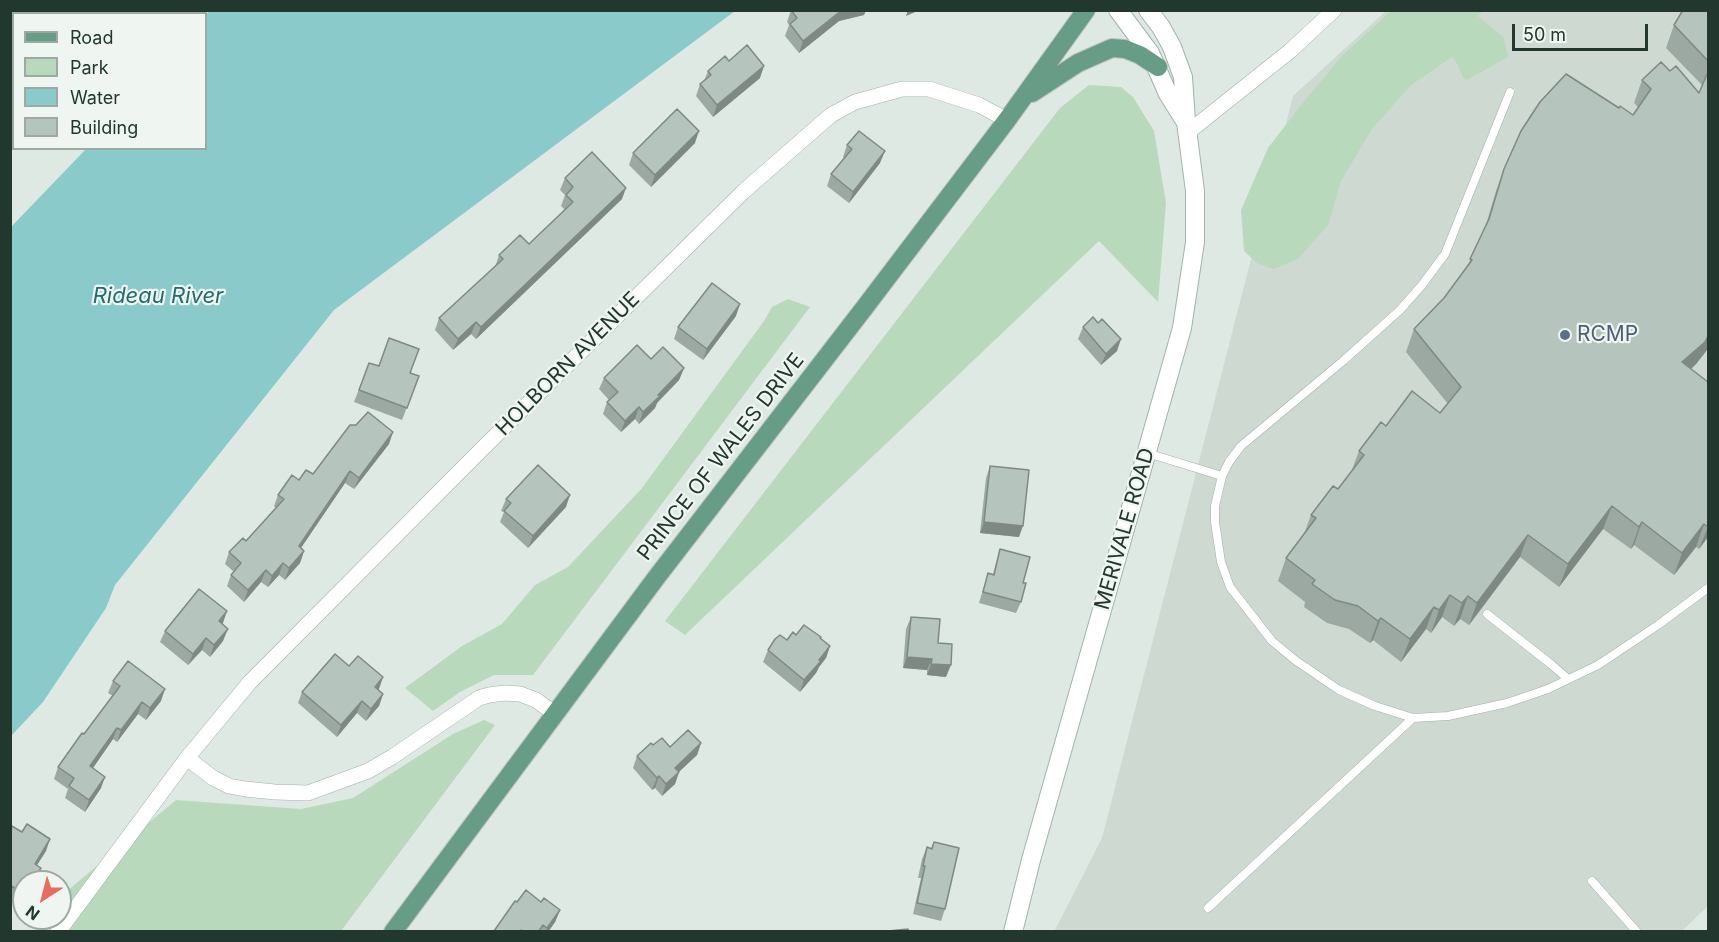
<!DOCTYPE html>
<html>
<head>
<meta charset="utf-8">
<style>
	body { margin:0 }
	#map { position:relative; width:1719px; height:942px; overflow:hidden; background:#dfe9e3; font-family:Inter,sans-serif }
	canvas { display:block }
	.frame { position:absolute; inset:0; border:12px solid #22382f; pointer-events:none }
	.legend { position:absolute; left:12px; top:12px; width:195px; height:138px; box-sizing:border-box; background:#eff6f2; border:2px solid #9daaa4; margin:0; padding:8px 10px; list-style:none; font-size:18px; color:#22382f }
	.legend li { display:flex; align-items:center; gap:12px; height:30px }
	.legend b { width:30px; border:2px solid #9daaa4 }
	.north { position:absolute; left:12px; top:870px; width:60px; height:60px; box-sizing:border-box; background:#eff6f2; border:2px solid #9daaa4; border-radius:50%; rotate:216deg; font-size:16px; font-weight:700; line-height:24px; text-align:center; color:#22382f }
	.north::after { content:''; display:block; margin:auto; width:21px; height:27px; background:#e76d5f; clip-path:polygon(50% 0,100% 100%,50% 72%,0 100%) }
	.scale { position:absolute; left:1512px; top:24px; width:136px; height:27px; box-sizing:border-box; border:3px solid #22382f; border-top:0; padding-left:8px; font-size:18px; line-height:21px; white-space:nowrap; color:#22382f; -webkit-text-stroke:4px #eff6f2; paint-order:stroke }
</style>
</head>
<body>
<div id="map">
<canvas width="1719" height="942"></canvas>
<div class="frame"></div>
<ul class="legend">
<li><b style="height:8px;background:#679c87"></b>Road</li>
<li><b style="height:16px;background:#b9d9bd"></b>Park</li>
<li><b style="height:16px;background:#8bcacb"></b>Water</li>
<li><b style="height:16px;background:#b5c4bc"></b>Building</li>
</ul>
<div class="north">N</div>
<div class="scale">50 m</div>
</div>
<script>
const g = document.querySelector('canvas').getContext('2d');
g.lineJoin = 'round';
function fillPath(path, color) {
  g.fillStyle = color;
  g.fill(path, 'evenodd');
}
function shape(rows) {
  const path = new Path2D();
  for (const r of rows) {
    path.moveTo(r[0], r[1]);
    for (let i = 2; i < r.length; i += 2) path.lineTo(r[i], r[i + 1]);
  }
  return path;
}
function trace(path, color, width, dash) {
  g.strokeStyle = color;
  g.lineWidth = width;
  g.lineCap = dash ? 'butt' : 'round';
  g.setLineDash(dash || []);
  g.stroke(path);
}
function label(font, color, halo, rows, align = 'center') {
  g.font = font + ' Inter,sans-serif';
  g.lineWidth = 4.5;
  g.setLineDash([]);
  g.textBaseline = 'middle';
  g.strokeStyle = halo;
  g.fillStyle = color;
  for (const [text, x, y, turn = 0] of rows) {
    g.save();
    g.translate(x, y);
    g.rotate((+turn || 0) * Math.PI / 180);
    g.textAlign = isNaN(turn) ? turn : align;
    if (halo) g.strokeText(text, 0, 0);
    g.fillText(text, 0, 0);
    g.restore();
  }
}
fillPath(shape([
	[1386,11,1708,11,1708,906,1681,932,1054,932,1102,838,1293,96]
]), '#ced9d2');
fillPath(shape([
	[1391,11,1483,11,1478,16,1504,38,1508,57,1467,80,1463,78,1458,65,1452,57,1411,85,1372,129,1341,181,1328,225,1298,259,1273,269,1257,263,1244,251,1241,210,1268,148,1305,100,1343,55],
	[1089,85,1121,87,1133,97,1154,131,1166,203,1158,302,1099,241,685,635,665,621,1060,108],
	[788,299,810,307,533,675,494,675,460,692,433,711,405,688,462,646,502,624,535,585,568,567,642,488,764,321,772,307],
	[484,720,495,725,341,931,40,932,49,918,60,918,60,902,67,891,176,800,301,809,353,798,453,734]
]), '#b9d9bd');
fillPath(shape([
	[209,11,735,11,334,310,115,585,106,608,43,702,11,736,11,227,86,149,206,148,206,15]
]), '#8bcacb');
const service = shape([
	[1147,453,1222,476,1215,506,1215,522,1221,562,1230,587,1272,641,1295,660,1339,690,1375,706,1413,718,1448,716,1507,703,1548,689,1598,665,1658,625,1708,588],
	[1222,476,1229,462,1241,446,1343,361,1400,310,1422,285,1445,254,1510,92],
	[1487,614,1552,665,1568,679],
	[1592,881,1637,932],
	[1208,908,1413,718]
]);
const minor = shape([
	[1187,133,1290,51,1334,10],
	[187,758,213,778,229,786,245,789,275,792,308,793,368,771,392,757,479,698,489,695,505,693,520,694,536,700,555,714],
	[58,932,187,758,250,682,479,452,744,191,831,115,855,102,902,89,929,89,979,105,1007,120]
]);
const secondary = shape([
	[1118,10,1150,53,1168,94,1185,121],
	[1013,932,1031,860,1182,328,1195,242,1195,191,1186,122,1183,77,1172,47,1161,27,1148,10]
]);
const primary = shape([
	[1032,93,1078,63,1112,48,1125,49,1140,55,1158,67],
	[393,932,656,578,865,307,1007,120,1086,10]
]);
trace(service, '#a3b0a9', 9);
trace(minor, '#a3b0a9', 16);
trace(secondary, '#9fb4aa', 20);
trace(primary, '#bdc3c1', 20);
trace(service, '#fff', 8);
trace(minor, '#fff', 15);
trace(secondary, '#fff', 18);
trace(primary, '#679c87', 18);
fillPath(shape([
	[10,10,82,10,80,14,14,14,14,60,10,58],
	[791,10,866,10,864,15,839,21,799,53,785,36,789,25,787,22],
	[1708,10,1708,346,1707,350,1696,364,1691,369,1708,382,1708,537,1699,549,1696,547,1674,575,1634,545,1631,549,1603,529,1559,587,1520,557,1469,625,1460,619,1454,626,1442,617,1431,633,1426,629,1401,662,1373,640,1370,643,1349,629,1327,623,1304,607,1305,602,1278,581,1286,558,1304,534,1311,515,1338,489,1351,472,1359,451,1386,426,1440,413,1448,404,1406,352,1414,329,1444,298,1468,265,1485,228,1496,191,1504,169,1619,108,1633,115,1638,107,1634,103,1642,80,1670,71,1699,93,1702,85,1666,48,1674,25],
	[729,61,760,78,713,117,696,96,700,84,704,81,708,71],
	[695,143,651,187,629,165,633,153],
	[847,145,880,163,849,203,827,186,831,174,844,158,843,157],
	[565,178,622,199,476,339,471,334,453,350,435,330,439,318,495,267,499,255,529,244,565,210,561,206,565,195,560,190],
	[736,316,703,360,674,339,678,327],
	[1083,327,1117,351,1101,365,1078,339],
	[651,359,684,368,679,380,657,403,655,408,639,424,635,419,621,432,603,414,607,402,609,400,599,389,604,378],
	[369,363,379,366,410,373,419,376,402,420,354,402],
	[389,444,354,489,345,483,301,548,304,551,300,563,285,580,279,575,268,587,261,582,244,602,227,586,231,575,234,572,225,564,229,552,246,541,276,508,274,506,278,495,299,480],
	[990,466,1019,537,980,533,986,478],
	[506,499,566,507,528,548,500,522,504,512,501,511],
	[1000,549,1023,583,1021,602,1016,613,979,603,988,573,993,574],
	[911,617,938,643,946,677,927,675,927,670,903,668,906,629],
	[223,623,223,641,210,657,202,650,188,665,160,642,165,631],
	[796,635,820,638,830,646,826,658,819,667,816,673,800,692,763,662,768,650],
	[349,666,383,677,378,690,383,694,379,706,366,721,357,713,337,737,298,703,302,692],
	[113,681,161,701,146,720,138,714,117,742,113,739,93,768,101,788,85,812,65,798,68,789,54,779,58,767,113,696,108,693],
	[701,743,697,755,679,772,675,784,662,796,655,788,652,790,633,768,637,756,653,745,670,747],
	[10,825,46,851,37,865,41,868,35,882,24,882,24,900,20,906,10,900],
	[934,842,945,909,941,921,913,914,921,878,918,878,922,859,927,847,931,848],
	[515,901,517,902,541,902,560,910,555,922,548,932,494,932]
]), '#9ca9a2');
fillPath(shape([
	[77,10,82,10,80,14,75,14],
	[842,10,866,10,864,15,839,21,799,53,803,41],
	[908,10,920,10,906,16],
	[764,66,760,78,713,117,717,105],
	[699,131,695,143,651,187,655,175],
	[885,151,880,163,849,203,853,192],
	[626,188,622,199,476,339,481,327],
	[740,304,736,316,703,360,707,349],
	[476,322,471,334,453,350,458,339],
	[1708,336,1708,346,1707,350,1696,364,1674,385,1682,362],
	[1121,339,1117,351,1101,365,1106,354],
	[684,368,679,380,657,403,655,408,639,424,643,412],
	[639,407,635,419,621,432,625,421],
	[393,432,389,444,354,489,359,478],
	[350,471,345,483,294,558,299,546],
	[570,495,566,507,528,548,533,536],
	[1612,506,1603,529,1559,587,1568,564],
	[984,522,1023,526,1019,537,980,533],
	[1642,522,1634,545,1631,549,1639,527],
	[1704,524,1696,547,1674,575,1682,553],
	[1708,525,1708,537,1699,549,1708,527],
	[1528,535,1520,557,1469,625,1477,603],
	[304,551,300,563,285,580,289,568],
	[283,563,279,575,268,587,272,576],
	[266,570,261,582,244,602,248,590],
	[1450,595,1442,617,1431,633,1439,610],
	[1468,596,1460,619,1454,626,1462,603],
	[1434,607,1426,629,1401,662,1410,639],
	[227,611,223,623,215,633,219,621],
	[1381,618,1373,640,1370,643,1378,621],
	[228,629,223,641,210,657,214,645],
	[206,638,202,650,188,665,193,654],
	[830,646,826,658,819,667,816,673,800,692,804,680],
	[907,657,932,659,927,670,903,668],
	[931,664,951,665,946,677,927,675],
	[383,677,379,689,370,698,375,687],
	[165,689,161,701,146,720,150,708],
	[383,694,379,706,366,721,371,709],
	[362,701,357,713,337,737,341,725],
	[142,702,138,714,117,742,121,730],
	[117,728,113,739,86,778,90,766],
	[701,743,697,755,671,779,675,768],
	[679,772,675,784,662,796,666,784],
	[659,776,655,788,652,790,657,778],
	[105,777,101,788,85,812,89,800],
	[50,839,46,851,30,876,35,864],
	[41,868,35,882,32,882],
	[560,910,555,922,548,932,546,932,547,928]
]), '#7f8984');
const building = shape([
	[10,10,77,10,75,14,14,14,14,45,10,43,10,10],
	[791,10,842,10,803,41,790,24,797,18,791,10],
	[1683,10,1708,10,1708,61,1674,25,1683,10],
	[747,45,764,66,717,105,700,84,711,75,708,71,725,56,729,61,747,45],
	[1661,62,1670,71,1676,66,1699,93,1708,72,1708,336,1705,342,1682,362,1708,382,1708,527,1704,524,1682,553,1642,522,1639,527,1612,506,1568,564,1528,535,1477,603,1468,596,1462,603,1450,595,1439,610,1434,607,1410,639,1381,618,1378,621,1358,606,1335,600,1312,584,1315,580,1286,558,1316,518,1311,515,1333,486,1338,489,1364,455,1359,451,1381,422,1386,426,1412,391,1440,413,1461,387,1414,329,1444,298,1472,260,1470,259,1489,219,1504,169,1521,131,1540,102,1566,74,1619,108,1620,106,1633,115,1651,89,1642,80,1661,62],
	[677,109,699,131,655,175,633,153,677,109],
	[859,131,885,151,853,192,831,174,852,149,847,145,859,131],
	[592,152,626,188,481,327,476,322,458,339,439,318,503,259,499,255,520,235,529,244,573,202,566,195,573,187,565,178,592,152],
	[712,283,740,304,707,349,678,327,712,283],
	[1093,317,1098,323,1102,319,1121,339,1106,354,1083,327,1093,317],
	[389,338,419,349,410,373,419,376,407,408,359,390,369,363,379,366,389,338],
	[637,345,651,359,663,347,684,368,658,395,660,396,643,412,639,407,625,421,607,402,618,392,604,378,637,345],
	[368,412,393,432,359,478,350,471,299,546,304,551,289,568,283,563,272,576,266,570,248,590,231,575,241,563,229,552,243,538,246,541,284,499,278,495,292,475,299,480,306,470,313,474,350,425,356,425,368,412],
	[538,465,570,495,533,536,504,511,511,503,506,499,538,465],
	[990,466,1029,470,1023,526,984,522,990,466],
	[1000,549,1030,557,1023,583,1026,583,1021,602,983,592,988,573,994,575,1000,549],
	[199,589,227,611,219,621,228,629,214,645,206,638,193,654,165,631,199,589],
	[911,617,940,619,938,643,952,644,951,665,931,664,932,659,907,657,911,617],
	[804,625,821,637,820,638,830,646,819,660,821,661,804,680,768,650,775,639,780,635,787,640,793,632,796,635,804,625],
	[335,654,349,666,358,656,383,677,375,687,383,694,371,709,362,701,341,725,302,692,335,654],
	[128,661,165,689,150,708,142,702,121,730,117,728,90,766,105,777,89,800,69,786,74,778,58,767,82,733,84,734,120,686,113,681,128,661],
	[688,730,701,743,675,768,679,772,666,784,659,776,657,778,637,756,651,743,653,745,662,738,670,747,688,730],
	[27,824,50,839,35,864,41,868,32,882,24,882,24,894,10,885,10,825,22,832,27,824],
	[934,842,959,848,945,909,917,903,925,866,923,866,927,847,932,849,934,842],
	[526,890,541,902,544,898,560,910,547,928,543,925,538,932,523,932,521,930,520,932,496,932,494,931,515,901,517,902,526,890],
	[908,929,909,932,888,932,888,931,908,929]
]);
fillPath(building, '#b5c4bc');
trace(building, '#7f8984', 1.5);
for (const [x, y, r, color] of [
	[1565,335,6,"#5c6f8a"]
]) {
  const dot = new Path2D();
  dot.arc(x, y, r, 0, 2 * Math.PI);
  g.fillStyle = color;
  g.fill(dot);
  trace(dot, '#eff6f2', 2);
}
label('21px', '#4e5e75', '#eff6f2', [
	["RCMP",1577,335]
], 'left');
label('21px', '#22382f', '#eff6f2', [
	["HOLBORN AVENUE",568,364,-45],
	["PRINCE OF WALES DRIVE",721,457,-52],
	["MERIVALE ROAD",1125,529,-74]
]);
label('italic 22px', '#216d6f', '#eff6f2', [
	["Rideau River",158,296]
]);
</script>
</body>
</html>
